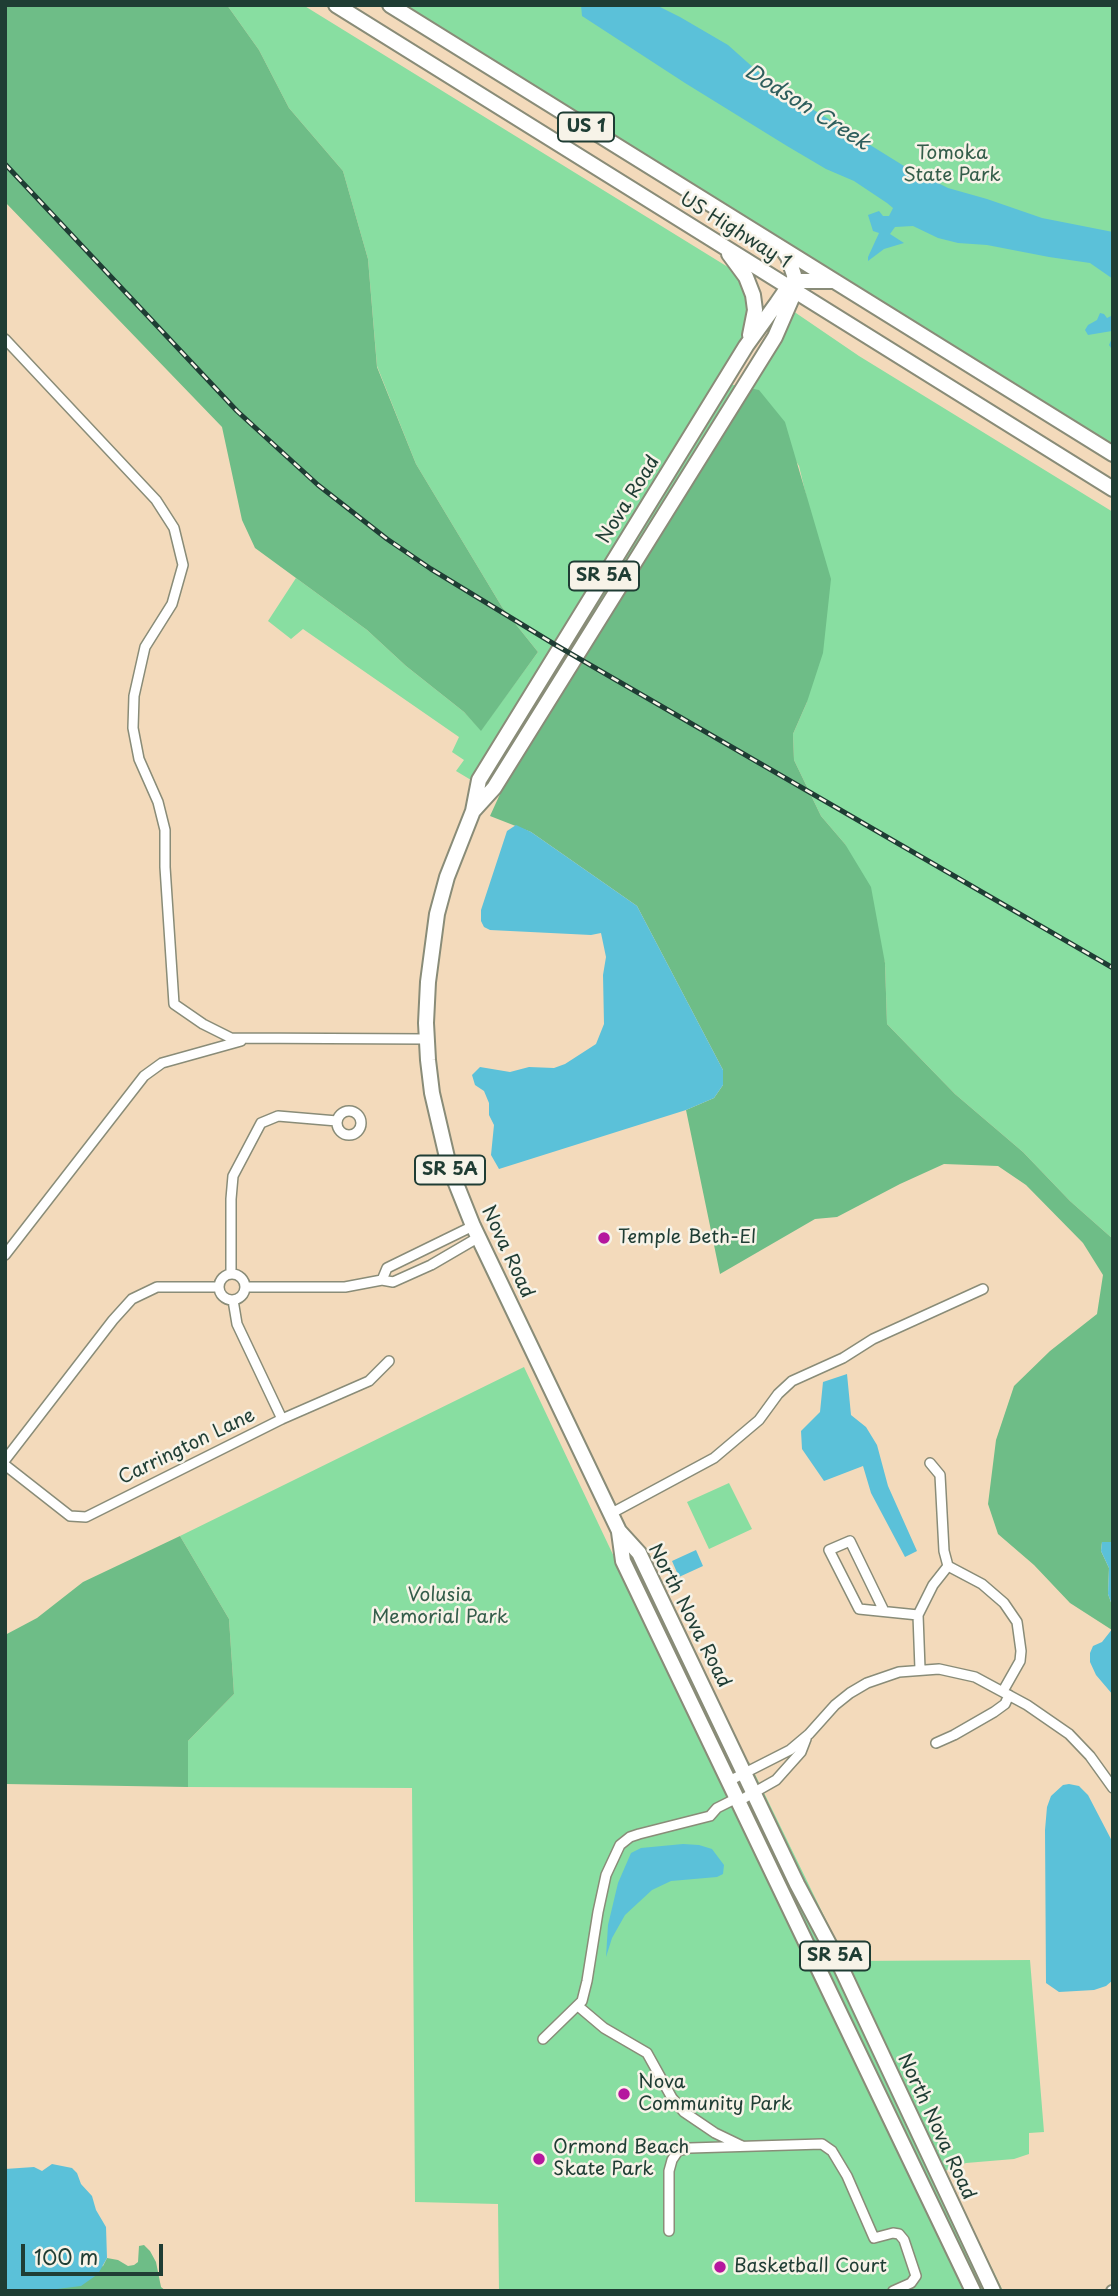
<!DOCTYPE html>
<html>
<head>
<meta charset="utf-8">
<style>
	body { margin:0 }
	#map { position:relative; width:1118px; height:2296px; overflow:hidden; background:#f3dabb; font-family:"Playpen Sans",sans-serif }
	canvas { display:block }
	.frame { position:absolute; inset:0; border:7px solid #1f3d34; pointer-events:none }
	.scale { position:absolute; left:21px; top:2244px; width:142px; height:32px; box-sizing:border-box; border:4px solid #1f3d34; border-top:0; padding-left:9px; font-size:21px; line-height:24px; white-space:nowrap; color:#1f3d34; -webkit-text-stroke:5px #f7f3e8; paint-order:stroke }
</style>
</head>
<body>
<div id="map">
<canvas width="1118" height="2296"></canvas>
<div class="frame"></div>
<div class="scale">100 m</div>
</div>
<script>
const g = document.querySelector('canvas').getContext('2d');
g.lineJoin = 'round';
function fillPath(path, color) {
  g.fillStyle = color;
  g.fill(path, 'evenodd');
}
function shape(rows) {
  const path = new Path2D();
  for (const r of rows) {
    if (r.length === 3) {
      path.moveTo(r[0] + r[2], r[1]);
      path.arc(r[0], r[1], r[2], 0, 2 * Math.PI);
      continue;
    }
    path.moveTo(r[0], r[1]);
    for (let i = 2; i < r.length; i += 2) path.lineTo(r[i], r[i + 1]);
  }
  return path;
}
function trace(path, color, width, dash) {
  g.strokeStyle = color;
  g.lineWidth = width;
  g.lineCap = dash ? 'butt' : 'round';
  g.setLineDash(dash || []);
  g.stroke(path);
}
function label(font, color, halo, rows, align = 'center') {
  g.font = font + ' "Playpen Sans",sans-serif';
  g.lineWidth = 5;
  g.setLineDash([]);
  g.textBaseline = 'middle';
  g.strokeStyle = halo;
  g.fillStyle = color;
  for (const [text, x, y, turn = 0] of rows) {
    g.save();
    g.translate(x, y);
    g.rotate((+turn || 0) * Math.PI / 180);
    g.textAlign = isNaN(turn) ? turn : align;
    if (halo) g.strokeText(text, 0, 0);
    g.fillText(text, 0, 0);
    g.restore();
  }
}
fillPath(shape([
	[227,5,303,5,736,272,742,280,750,310,742,344,471,780,456,771,464,760,452,752,459,737,303,629,291,639,268,621,296,578,367,630,406,666,464,712,481,730,538,652,502,607,416,464,377,366,368,259,343,171,289,108,259,50],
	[390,5,1113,5,1113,453],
	[793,311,859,356,1113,512,1113,1239,1070,1201,1023,1152,955,1094,887,1024,885,963,845,844,821,816,794,760,793,734,807,702,811,516,799,466,749,388],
	[729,384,738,386,486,789,482,786],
	[524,1367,718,1776,749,1762,846,1961,1030,1960,1044,2132,1029,2133,1029,2154,1014,2159,966,2163,945,2171,1003,2291,499,2291,498,2204,415,2202,412,1788,188,1787,188,1741,234,1694,229,1619,180,1536],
	[729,1483,752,1529,709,1549,687,1502]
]), '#88dea1');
fillPath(shape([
	[5,5,227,5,259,50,289,108,343,171,368,259,377,367,416,464,502,607,538,652,481,731,464,712,406,666,367,630,255,548,242,520,222,427,5,202],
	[749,388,759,390,785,422,831,579,823,653,807,702,793,734,794,760,821,816,845,844,871,887,885,963,887,1024,955,1094,1023,1152,1070,1201,1113,1239,1113,1542,1102,1542,1101,1551,1109,1568,1108,1594,1113,1608,1112,1630,1070,1603,1034,1565,998,1534,988,1504,996,1440,1014,1386,1050,1351,1097,1314,1103,1275,1083,1243,1026,1185,998,1166,944,1164,900,1184,837,1217,815,1219,720,1274,686,1110,714,1098,723,1085,723,1070,637,906,531,832,490,816,516,759],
	[180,1536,229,1619,234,1694,188,1741,188,1787,5,1784,5,1635,37,1618,83,1582],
	[144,2245,150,2251,156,2262,161,2287,166,2291,5,2291,5,2289,29,2289,103,2266,107,2258,118,2260,128,2266,134,2265,138,2262,139,2246]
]), '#6ebd87');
fillPath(shape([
	[581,5,656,5,680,17,728,45,756,70,796,99,904,166,948,188,987,199,1042,218,1113,232,1113,279,1090,263,1049,257,987,245,958,243,938,238,913,226,895,227,890,234,904,243,884,249,868,261,868,257,879,233,873,231,868,215,879,211,883,216,889,216,893,208,887,203,854,181,826,169,787,146,685,83,582,16],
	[1100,313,1104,314,1107,318,1113,315,1113,351,1109,345,1112,338,1112,331,1088,335,1085,330,1088,325,1097,320],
	[516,825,531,832,637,906,723,1070,723,1085,714,1098,686,1110,499,1169,491,1155,494,1125,489,1115,489,1103,484,1091,475,1085,472,1075,480,1067,510,1072,529,1067,554,1068,565,1064,596,1044,604,1024,603,975,606,957,601,933,591,935,490,930,484,927,481,921,481,910,507,831],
	[847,1374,851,1415,866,1427,877,1445,888,1486,917,1551,905,1557,871,1493,863,1466,824,1481,802,1449,801,1431,820,1412,823,1382],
	[1102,1542,1113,1542,1113,1608,1108,1594,1109,1568,1101,1551],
	[696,1550,703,1566,679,1577,672,1561],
	[1113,1628,1113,1695,1096,1675,1090,1662,1090,1653,1093,1646,1102,1642],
	[1069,1784,1079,1786,1088,1795,1113,1843,1113,1980,1106,1986,1094,1990,1059,1992,1046,1983,1045,1830,1047,1807,1051,1796,1063,1785],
	[683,1844,699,1845,712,1849,724,1865,723,1874,717,1877,671,1881,652,1890,625,1915,612,1938,606,1957,608,1925,618,1883,631,1853,641,1848],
	[52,2164,72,2168,77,2173,81,2184,92,2196,96,2210,106,2227,107,2258,98,2274,81,2286,57,2289,5,2289,5,2169,34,2167,42,2171]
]), '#5bc1d9');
const minor = shape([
	[5,339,156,500,174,528,183,565,172,604,145,647,134,696,133,728,139,759,158,802,165,830,165,867,174,1004,203,1024,231,1038,427,1039],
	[349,1123,12],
	[5,1255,144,1076,162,1063,241,1041],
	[232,1287,13],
	[231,1274,231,1199,233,1176,261,1123,278,1116,337,1121],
	[382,1280,387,1268,473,1226],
	[245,1287,345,1287,382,1280,393,1282,431,1265,479,1237],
	[233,1300,237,1324,282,1419],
	[5,1460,113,1320,132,1299,157,1287,218,1287],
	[5,1465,70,1516,86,1517,282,1419,369,1381,389,1361],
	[610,1514,714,1458,759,1420,778,1394,792,1381,843,1358,873,1339,983,1289],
	[948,1566,982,1584,1004,1603,1017,1622,1021,1651,1020,1661,1003,1691],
	[884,1611,850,1541,829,1550,859,1609,918,1615],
	[920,1669,918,1615,933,1585,948,1566,944,1551,940,1475,930,1463],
	[936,1743,954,1735,994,1712,1005,1704,1009,1695],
	[729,1781,790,1750,809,1734,835,1705,850,1693,867,1683,899,1672,939,1669,975,1677,1027,1705,1069,1734,1090,1756,1113,1788],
	[739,1801,776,1780,801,1752,806,1739],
	[578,2006,604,2028,647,2053,672,2098,684,2112,715,2133,742,2146],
	[543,2039,582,2001,587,1981,598,1912,606,1875,620,1845,630,1837,639,1834,710,1816,717,1808,737,1798],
	[669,2231,669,2171,672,2160,678,2151,690,2148,822,2144,832,2151,847,2176,874,2238,893,2233,899,2234,904,2240,916,2276,911,2283,893,2291]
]);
const tertiary = shape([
	[1112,2291,1113,2291]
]);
const primary = shape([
	[336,5,1113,489],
	[390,5,1113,454],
	[729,254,746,277,753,295,755,310,750,335],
	[834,281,801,281,788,287,777,303,746,346,479,780,473,811,447,877,437,914,428,982,426,1023,428,1060,432,1093,449,1166,473,1226,619,1531,639,1553,797,1884,838,1961,993,2291],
	[474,810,494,788,775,337,795,291,794,275,788,257,783,250],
	[619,1532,623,1561,973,2291]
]);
trace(minor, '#898c78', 12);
trace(tertiary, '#898c78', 14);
trace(primary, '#898c78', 18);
trace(minor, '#fff', 9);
trace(tertiary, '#fff', 10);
trace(primary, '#fff', 14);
const rail = shape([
	[5,164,237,411,318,485,387,539,431,569,554,644,1113,968]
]);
trace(rail, '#1f3d34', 5);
trace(rail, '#f7f3e8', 2.5, [8]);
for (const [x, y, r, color] of [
	[604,1238,7,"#b5179e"],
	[624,2094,7,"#b5179e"],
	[539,2159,7,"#b5179e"],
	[720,2267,7,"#b5179e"]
]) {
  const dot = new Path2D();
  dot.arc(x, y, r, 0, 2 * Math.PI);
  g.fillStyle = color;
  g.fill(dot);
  trace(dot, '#f7f3e8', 2.5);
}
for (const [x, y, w] of [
	[586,127,56],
	[604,576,70],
	[450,1170,70],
	[835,1956,70]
]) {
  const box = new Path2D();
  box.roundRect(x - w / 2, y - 14.5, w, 29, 5);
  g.fillStyle = '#f7f3e8';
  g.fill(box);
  trace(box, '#1f3d34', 2);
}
label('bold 18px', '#1f3d34', null, [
	["US 1",586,127],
	["SR 5A",604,576],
	["SR 5A",450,1170],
	["SR 5A",835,1956]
]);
label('19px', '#345d4a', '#f7f3e8', [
	["Tomoka",952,154],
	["State Park",952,176],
	["Volusia",440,1596],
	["Memorial Park",440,1618]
]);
label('19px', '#1f3d34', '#f7f3e8', [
	["US Highway 1",735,231,32],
	["Nova Road",629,500,-58],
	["Nova Road",507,1252,65],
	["Carrington Lane",187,1447,-26],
	["North Nova Road",689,1616,63],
	["North Nova Road",936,2127,65]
]);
label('19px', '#1f3d34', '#f7f3e8', [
	["Temple Beth-El",618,1238],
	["Nova",638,2083],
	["Community Park",638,2105],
	["Ormond Beach",553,2148],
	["Skate Park",553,2170],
	["Basketball Court",734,2267]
], 'left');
label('italic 21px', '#2e5e5d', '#f7f3e8', [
	["Dodson Creek",807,108,32]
]);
</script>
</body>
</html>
